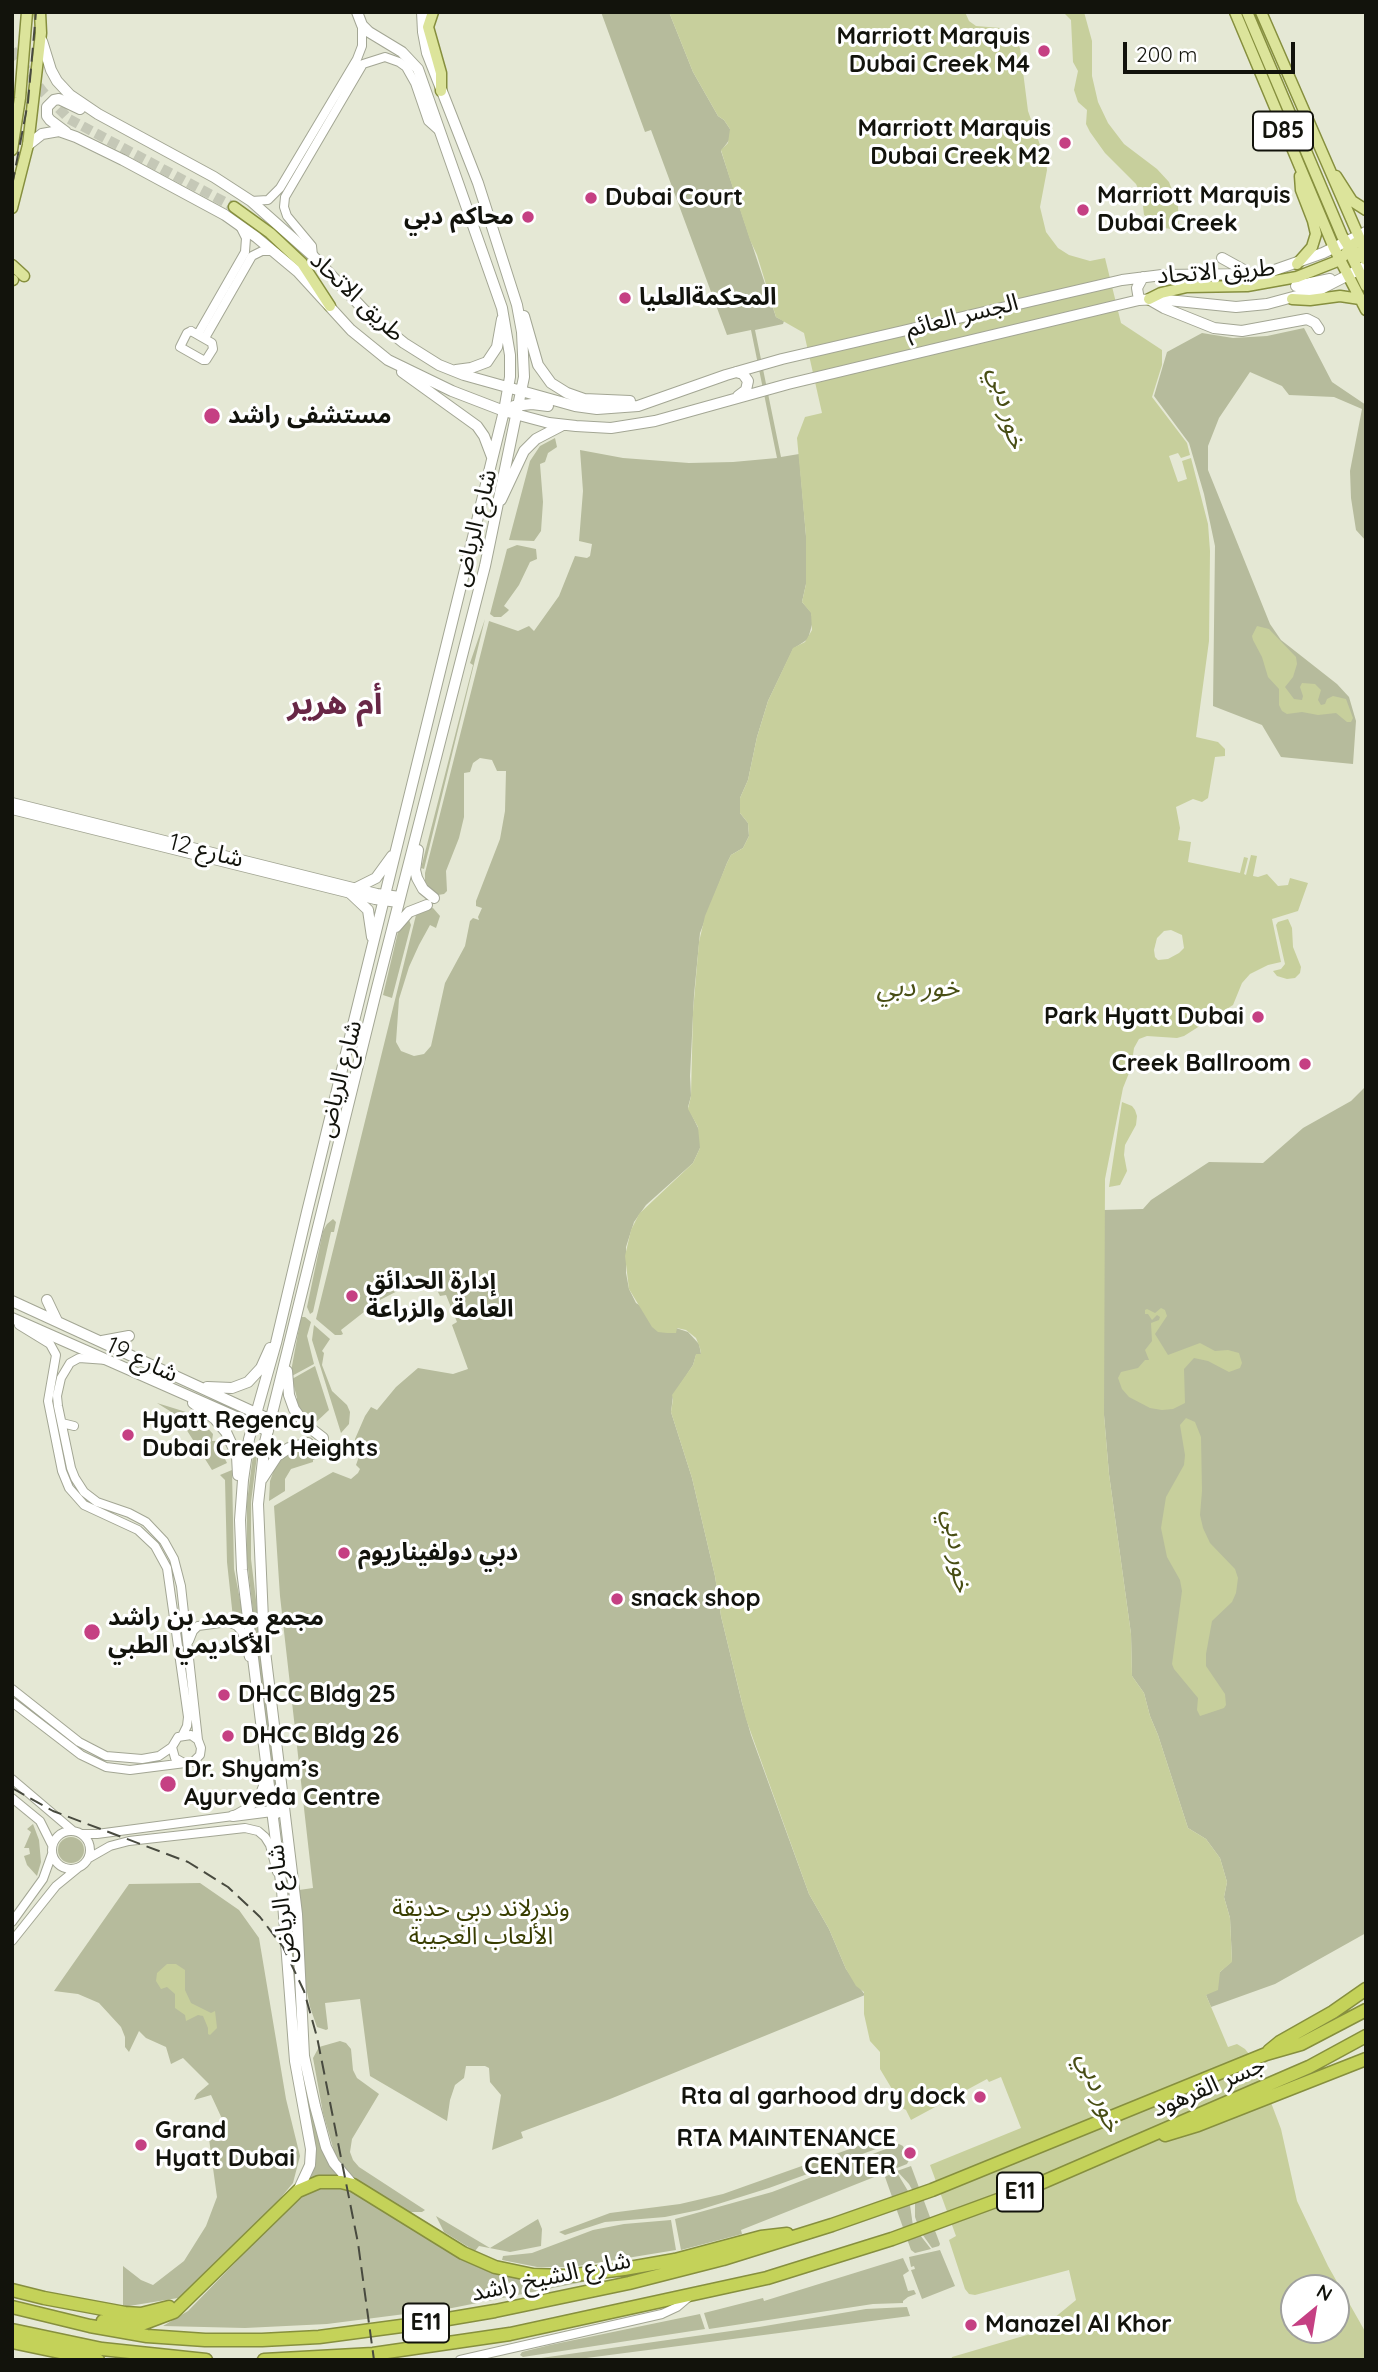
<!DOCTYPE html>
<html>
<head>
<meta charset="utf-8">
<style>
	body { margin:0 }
	#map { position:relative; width:1378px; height:2372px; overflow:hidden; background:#e5e8d5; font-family:Quicksand,sans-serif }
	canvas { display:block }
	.frame { position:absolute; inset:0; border:14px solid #12130c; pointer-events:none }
	.north { position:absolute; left:1280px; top:2274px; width:70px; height:70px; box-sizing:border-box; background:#fff; border:2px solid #a0a19e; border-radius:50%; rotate:30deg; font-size:19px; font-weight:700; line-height:28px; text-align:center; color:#12130c }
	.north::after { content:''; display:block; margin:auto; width:24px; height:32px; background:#c54083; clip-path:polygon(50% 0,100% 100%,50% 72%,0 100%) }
	.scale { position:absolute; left:1123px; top:42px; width:172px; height:32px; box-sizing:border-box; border:4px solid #12130c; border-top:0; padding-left:9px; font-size:21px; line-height:24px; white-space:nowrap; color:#12130c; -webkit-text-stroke:5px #fff; paint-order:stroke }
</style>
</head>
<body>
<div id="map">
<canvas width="1378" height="2372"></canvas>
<div class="frame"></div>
<div class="north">N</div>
<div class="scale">200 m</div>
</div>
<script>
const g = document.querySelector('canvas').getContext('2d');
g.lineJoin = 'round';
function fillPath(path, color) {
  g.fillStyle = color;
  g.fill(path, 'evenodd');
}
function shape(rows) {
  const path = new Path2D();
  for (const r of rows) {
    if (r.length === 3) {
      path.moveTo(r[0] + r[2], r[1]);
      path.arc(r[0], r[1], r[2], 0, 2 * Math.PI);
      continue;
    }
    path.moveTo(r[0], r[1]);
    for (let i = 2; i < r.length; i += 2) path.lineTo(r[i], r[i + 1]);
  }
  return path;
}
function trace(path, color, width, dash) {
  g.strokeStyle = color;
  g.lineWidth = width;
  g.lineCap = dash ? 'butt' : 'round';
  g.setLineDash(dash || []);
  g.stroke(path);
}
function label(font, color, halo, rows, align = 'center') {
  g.font = font + ' Quicksand,"Noto Sans Arabic",sans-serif';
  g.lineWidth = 6;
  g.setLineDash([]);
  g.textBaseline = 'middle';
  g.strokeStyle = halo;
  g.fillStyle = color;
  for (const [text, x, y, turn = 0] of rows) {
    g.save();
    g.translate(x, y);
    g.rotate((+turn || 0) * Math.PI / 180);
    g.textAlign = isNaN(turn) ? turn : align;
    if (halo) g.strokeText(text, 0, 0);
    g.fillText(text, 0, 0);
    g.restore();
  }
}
fillPath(shape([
	[601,12,669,12,693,72,718,116,724,120,730,129,730,139,721,151,776,317,784,321,783,324,755,330,781,457,799,454,806,536,806,584,802,602,811,612,813,621,808,639,793,649,768,701,757,737,748,780,740,798,740,813,748,823,749,836,743,848,731,855,727,863,700,933,694,995,690,1076,691,1096,688,1107,700,1132,700,1148,693,1163,646,1205,634,1222,626,1247,626,1273,629,1289,636,1303,676,1328,688,1332,699,1344,701,1354,696,1355,693,1365,673,1396,671,1412,692,1478,715,1576,721,1616,742,1703,751,1735,809,1894,829,1929,846,1969,865,1995,610,2099,521,2132,523,2138,492,2150,501,2095,490,2082,489,2068,485,2066,466,2066,464,2078,455,2085,450,2100,447,2121,370,2076,360,1999,325,2003,328,2029,326,2030,317,2027,310,2007,306,1987,299,1890,313,1888,280,1596,274,1506,333,1472,351,1479,358,1473,360,1469,356,1465,363,1445,356,1443,355,1439,365,1416,371,1407,377,1410,396,1387,418,1368,453,1374,468,1369,452,1325,457,1322,446,1295,440,1296,436,1288,423,1283,417,1285,415,1282,378,1301,341,1330,343,1334,341,1335,335,1335,316,1319,417,911,433,908,440,916,436,928,430,925,419,945,409,967,399,999,396,1042,401,1051,414,1056,424,1054,431,1046,445,983,465,946,470,921,473,918,479,920,478,917,482,908,476,906,476,901,500,839,505,811,506,771,497,771,492,760,480,758,473,763,470,772,464,773,464,817,459,838,446,871,447,891,444,894,438,895,425,885,425,873,489,621,518,631,529,626,534,631,559,596,575,556,587,558,590,556,592,544,579,541,583,491,580,450,623,458,689,463,733,462,777,458,751,330,727,335,651,130,645,132],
	[1304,328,1332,382,1366,405,1366,541,1356,530,1351,498,1350,471,1362,409,1334,397,1289,395,1282,386,1250,372,1219,418,1208,446,1208,470,1270,624,1281,640,1337,684,1349,697,1356,721,1353,764,1281,757,1262,725,1213,706,1215,546,1204,494,1189,443,1154,396,1167,352,1202,333,1233,338,1267,336],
	[555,438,557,447,548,453,545,462,540,464,543,502,541,531,534,541,509,540,530,461,540,446],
	[517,545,536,549,537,559,530,562,519,585,504,606,509,610,507,612,501,617,494,617,490,614,507,549],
	[485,619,424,869,421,868,473,665,470,663],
	[409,920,411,925,392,998,383,995,398,932,405,921],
	[1366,1086,1366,1933,1275,1984,1211,2007,1206,1995,1220,1972,1232,1961,1230,1918,1224,1897,1227,1882,1220,1858,1206,1839,1188,1828,1158,1735,1150,1716,1144,1693,1132,1676,1131,1634,1109,1474,1104,1415,1104,1210,1143,1209,1151,1200,1209,1162,1263,1163,1303,1128,1351,1101],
	[333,1219,336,1222,334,1232,331,1232,313,1312,310,1314,307,1307,323,1231,327,1224],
	[301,1317,305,1317,311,1322,307,1336,314,1364,290,1377],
	[314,1325,330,1339,322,1351,324,1353,322,1365,332,1391,347,1405,350,1412,349,1424,341,1433,312,1340],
	[315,1366,329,1410,313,1425,299,1410,295,1401,297,1398,292,1379],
	[157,1403,186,1412,203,1423,213,1434,212,1441,216,1441,227,1463,212,1470,181,1421,173,1413],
	[254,1447,258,1448,251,1502,251,1559,279,1787,273,1789,247,1559,247,1502],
	[304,1449,314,1450,317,1458,313,1460,313,1462,291,1469,285,1479,285,1491,269,1501,270,1481,275,1467,285,1456],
	[232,1470,234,1569,245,1625,233,1618,227,1562,225,1480,220,1475],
	[33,1824,39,1840,41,1862,37,1876,27,1865,24,1856,30,1854,29,1848,24,1848,25,1846,31,1832,27,1829],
	[71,1850,13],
	[200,1883,239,1910,259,1938,286,2099,300,2156,293,2183,273,2207,215,2267,178,2298,123,2307,123,2266,141,2280,153,2285,184,2261,206,2226,217,2197,209,2139,224,2123,211,2095,194,2100,197,2094,209,2084,183,2058,171,2064,166,2047,146,2038,139,2031,129,2052,125,2047,125,2037,121,2027,99,2003,78,1994,54,1991,129,1884],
	[340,2041,346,2043,351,2049,353,2070,357,2078,379,2094,352,2139,350,2152,353,2160,359,2167,425,2210,422,2212,409,2212,365,2186,353,2179,340,2163,334,2151,323,2113,313,2058,319,2047],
	[298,2050,300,2050,306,2090,323,2148,338,2176,324,2176,309,2180,312,2171],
	[899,2144,903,2146,909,2160,907,2164,741,2230,742,2234,681,2250,675,2219,772,2192],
	[861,2145,862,2149,868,2145,870,2148,875,2146,876,2149,769,2188,699,2210,665,2217,605,2222,565,2235,559,2232,610,2213,680,2204,723,2194],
	[911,2166,940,2244,939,2246,932,2248,920,2231,915,2217,915,2195,909,2184,897,2171],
	[896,2171,908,2191,913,2226,931,2249,915,2253,911,2250,885,2177],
	[322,2187,346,2188,357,2193,466,2260,593,2280,452,2308,327,2324,245,2328,163,2326,188,2311,299,2197],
	[436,2216,490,2248,538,2219,542,2229,541,2246,510,2252,479,2246,475,2251,444,2232],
	[671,2220,676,2250,572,2267,537,2267,502,2260,503,2256,532,2253,593,2230,624,2224],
	[940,2250,955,2286,922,2299,911,2270,915,2269,914,2266,911,2267,909,2257],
	[903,2258,909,2271,903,2275,908,2291,914,2290,916,2294,908,2297,903,2301,903,2303,873,2304,709,2329,704,2313,763,2298,764,2301],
	[907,2307,910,2316,571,2360,527,2360,759,2327,866,2309],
	[700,2314,705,2329,523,2357,520,2355,522,2352,550,2345]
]), '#b6bb9c');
fillPath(shape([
	[669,12,965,12,969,21,976,26,1001,28,1011,34,1020,48,1028,111,1046,162,1047,170,1040,207,1046,232,1058,248,1069,255,1090,261,1105,258,1121,323,1162,350,1162,365,1152,397,1187,443,1190,455,1181,458,1178,453,1169,456,1178,482,1187,479,1182,461,1191,458,1208,524,1210,551,1209,641,1196,737,1218,742,1225,749,1225,756,1215,757,1208,798,1202,802,1193,799,1176,807,1180,828,1178,840,1191,842,1188,862,1240,873,1244,857,1248,858,1244,874,1246,875,1251,855,1257,856,1253,876,1258,877,1267,874,1278,886,1288,885,1290,878,1308,883,1298,911,1272,919,1281,962,1268,965,1250,974,1242,983,1233,1005,1184,1036,1177,1038,1147,1036,1139,1039,1134,1048,1131,1068,1123,1088,1105,1179,1104,1415,1109,1474,1131,1634,1132,1676,1144,1693,1150,1716,1158,1735,1188,1828,1206,1839,1220,1858,1227,1882,1224,1897,1230,1918,1232,1962,1220,1972,1218,1990,1206,1995,1228,2047,1237,2044,1245,2049,1256,2063,1281,2129,1297,2201,1328,2266,1366,2333,1366,2360,951,2360,952,2357,1037,2332,1076,2300,1069,2270,975,2295,969,2294,965,2289,949,2240,956,2236,930,2165,1021,2128,1001,2077,989,2082,987,2079,911,2120,906,2110,900,2107,892,2096,895,2094,880,2069,880,2052,870,2041,864,2014,864,1992,856,1986,846,1969,829,1929,809,1894,746,1719,721,1616,715,1576,692,1478,671,1412,673,1399,672,1395,693,1365,696,1354,701,1354,700,1348,696,1338,686,1330,677,1328,676,1333,667,1333,658,1332,652,1327,629,1289,625,1256,631,1230,639,1214,693,1163,700,1148,698,1127,688,1109,691,1096,693,1012,699,942,705,916,727,863,731,855,743,848,749,836,748,823,740,813,740,798,748,780,757,737,768,701,793,648,805,642,812,630,811,613,802,602,806,584,806,536,797,438,805,417,822,413,804,333,776,317,757,255,750,240,729,176,721,150,728,143,730,129,724,120,718,116,693,72],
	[1171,930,1182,935,1184,948,1179,953,1168,959,1158,960,1155,957,1154,950,1157,938,1164,931],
	[1294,2288,1336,2288,1336,2330,1294,2330],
	[1063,12,1084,12,1092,41,1092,76,1098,102,1108,123,1124,144,1157,169,1169,182,1178,206,1179,230,1164,228,1144,215,1142,197,1136,184,1105,153,1090,132,1086,124,1087,110,1078,102,1074,90,1078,71,1073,62,1071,20],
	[1257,626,1269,629,1296,657,1297,664,1293,677,1285,687,1294,699,1302,700,1303,696,1300,687,1302,683,1315,684,1321,690,1318,700,1321,705,1325,704,1327,699,1333,696,1346,699,1353,718,1351,722,1347,722,1336,713,1318,715,1302,712,1287,714,1282,711,1279,705,1279,689,1268,677,1262,657,1253,640,1252,636],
	[1288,919,1292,928,1293,947,1301,967,1300,973,1295,978,1287,979,1277,976,1273,971,1281,969,1285,964,1276,925,1278,922],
	[1122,1102,1132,1106,1135,1110,1137,1116,1136,1125,1125,1145,1124,1155,1127,1171,1120,1185,1109,1187],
	[1161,1308,1165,1310,1167,1316,1155,1334,1168,1355,1200,1343,1215,1351,1228,1350,1239,1353,1242,1363,1240,1368,1229,1372,1208,1361,1194,1358,1184,1369,1185,1403,1173,1409,1162,1410,1150,1408,1129,1397,1122,1389,1118,1378,1121,1372,1138,1368,1145,1360,1149,1360,1145,1350,1152,1341,1151,1323,1159,1320,1160,1317,1157,1315,1152,1320,1148,1314,1145,1314,1145,1310,1147,1309,1155,1313],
	[1186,1418,1195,1422,1201,1437,1202,1491,1200,1515,1203,1528,1210,1543,1235,1569,1238,1578,1236,1593,1232,1602,1212,1621,1206,1654,1206,1666,1225,1694,1226,1705,1224,1708,1200,1716,1197,1710,1198,1698,1174,1669,1172,1664,1182,1591,1180,1580,1167,1557,1161,1528,1166,1497,1184,1465,1185,1455,1180,1425],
	[167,1964,176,1964,185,1970,185,1990,191,2003,211,2013,215,2011,217,2028,210,2035,208,2034,208,2028,203,2016,198,2015,186,2021,185,2015,175,2008,175,1994,167,1987,161,1989,156,1981,157,1973]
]), '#c7cf9c');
trace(shape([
	[12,50,43,92,69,119,234,207]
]), '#c5c8b7', 10, [10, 5]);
const tertiary = shape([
	[251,201,268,200,280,188,357,59,362,46,362,25],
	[313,256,312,246,287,216,284,207,285,197,363,64,385,57,399,62,406,67,415,83,428,121,438,130],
	[191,331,212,343,213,349,206,360,203,360,180,347,187,333,191,331],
	[198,334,245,252,246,238,241,228],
	[205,338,252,256,262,251,272,251],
	[12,802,377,893,400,896],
	[12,810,375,900,398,903],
	[19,1325,50,1344,56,1355,48,1401,62,1471,69,1488,84,1505,138,1530,155,1546,167,1568,188,1717,187,1726,182,1736],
	[107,1360,79,1358,70,1363,61,1378,57,1396,58,1406,71,1468,75,1478,84,1492,97,1502,129,1513,146,1522,164,1541,174,1559,181,1586,198,1740],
	[62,1423,74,1426],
	[189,1641,193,1631,198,1626,228,1622,237,1626,242,1632,249,1657],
	[12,1689,79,1742,106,1756,142,1759,159,1756,172,1747],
	[12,1702,81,1755,106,1767,130,1770,193,1762,200,1755,201,1748,198,1740,191,1735,178,1737,172,1747,175,1758,184,1763],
	[12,1779,72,1830],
	[12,1798,40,1821,52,1845],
	[71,1850,19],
	[82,1834,97,1834,233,1816,252,1805,258,1799,263,1786,264,1765],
	[89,1858,110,1846,129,1841,245,1828,258,1831,265,1837,270,1845,277,1872],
	[12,1922,43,1879,52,1854],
	[12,1941,56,1886,78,1868],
	[460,2360,662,2314,677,2307,690,2296]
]);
const secondary = shape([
	[42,41,51,70,57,81,70,95,98,114,214,177,251,201,313,256,368,314,404,343,439,365,464,375,575,406,597,409,638,406,726,375,782,359,1122,280,1162,275,1251,274,1272,271,1323,253,1366,232],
	[66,132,50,120,47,116,47,107,54,100,59,99,80,109],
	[28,145,42,134,59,131,76,137,123,160,225,215,256,237,298,272,351,330,388,360,452,391,504,411,549,423,576,426,611,428,655,421,788,384,1139,300,1158,299,1236,307,1267,304,1319,290,1366,266],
	[1222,258,1251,274],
	[1296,286,1330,279],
	[1139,300,1137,288,1143,277],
	[1150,300,1164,308,1214,328,1242,331,1307,319,1315,323,1319,329],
	[524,316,538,365,551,383,567,393,584,399,630,401],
	[456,370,471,368,487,362,497,347,502,319],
	[402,372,477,426,484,436,492,457],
	[736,372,743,374,748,381,746,390,738,396],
	[514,406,532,404,548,406],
	[501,500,524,451,536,439,561,426],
	[418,850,415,870,417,878,423,889,434,898],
	[356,888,376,878,392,856],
	[350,893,368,910,372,937],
	[396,927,409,912,427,905],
	[47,1300,57,1321],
	[12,1301,271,1420],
	[12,1318,268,1431],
	[102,1341,129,1336],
	[287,1371,289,1395,294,1409,305,1424,323,1438],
	[207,1387,232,1388,248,1382,261,1368,270,1348],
	[193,1403,215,1419,226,1432,237,1456,238,1475],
	[262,1479,277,1456,289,1448,308,1443],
	[233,1816,272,1811,277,1813],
	[353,2185,334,2163,326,2147,315,2106,304,2056,297,1914,264,1643,258,1504,265,1442,377,988,485,566,524,377,522,332,517,305,478,183,427,53,423,32,422,12],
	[298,2191,310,2165,311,2149,295,2061,282,1890,242,1570,240,1520,243,1480,249,1439,276,1343,307,1212,504,411,510,377,510,355,502,308,418,69,402,52,369,32,362,25,357,12]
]);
const primary = shape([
	[433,12,428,27,441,73,441,91],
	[1235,12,1334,248,1366,310],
	[1247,12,1342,236,1349,247,1366,260],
	[1261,12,1366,253],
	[12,150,20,98,27,12],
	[1336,176,1352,201,1366,210],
	[234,207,270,233,302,263,330,306],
	[12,208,28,145,41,33,40,12],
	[1347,251,1351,255,1366,286],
	[1297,264,1312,247,1316,234,1313,221,1301,190,1300,176],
	[12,265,24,276],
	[12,280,13,280],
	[1149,299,1161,293,1187,287,1247,286,1297,277,1340,260,1355,243],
	[1292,299,1310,300,1340,296,1360,299]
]);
const motorway = shape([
	[1269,2051,1280,2042,1333,2012,1366,1989],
	[1165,2135,1198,2125,1366,2059],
	[12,2290,44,2298,125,2313,141,2314,169,2307],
	[12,2307,90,2326,147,2336,205,2340,262,2340,319,2337,424,2323,495,2311,629,2283,723,2259,832,2225,932,2190,1266,2054,1301,2044,1366,2010],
	[103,2321,142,2324,174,2312,298,2191,319,2182,341,2182,353,2185,463,2253,495,2267,533,2275,566,2276,624,2269,675,2260,761,2237,787,2234],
	[12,2330,102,2349,206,2360],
	[12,2342,98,2360],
	[264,2360,373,2354,510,2334,767,2278,892,2239,1020,2192,1309,2067,1366,2036]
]);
trace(tertiary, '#a3a694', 10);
trace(secondary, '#a3a694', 12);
trace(primary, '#868f3e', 13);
trace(motorway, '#868f3e', 15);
trace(tertiary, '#fff', 8);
trace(secondary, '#fff', 10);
trace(primary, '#dce49b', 10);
trace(motorway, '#c4d259', 12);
trace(shape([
	[12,186,28,102,36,12],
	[12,1788,53,1811,188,1862,228,1887,260,1917,283,1947,304,1991,317,2037,358,2243,374,2360]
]), '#484a3f', 2, [14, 7]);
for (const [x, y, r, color] of [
	[1044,51,7,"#c54083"],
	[1065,143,7,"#c54083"],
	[591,198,7,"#c54083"],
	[1083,210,7,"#c54083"],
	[528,217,7,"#c54083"],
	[625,298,7,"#c54083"],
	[212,416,9,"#c54083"],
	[1258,1017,7,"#c54083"],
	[1305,1064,7,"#c54083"],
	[352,1296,7,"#c54083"],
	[128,1435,7,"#c54083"],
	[344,1553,7,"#c54083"],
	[617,1599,7,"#c54083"],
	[92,1632,9,"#c54083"],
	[224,1695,7,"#c54083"],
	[228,1736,7,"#c54083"],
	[168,1784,9,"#c54083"],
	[980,2097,7,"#c54083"],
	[141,2145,7,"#c54083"],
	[910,2153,7,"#c54083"],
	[971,2325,7,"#c54083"]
]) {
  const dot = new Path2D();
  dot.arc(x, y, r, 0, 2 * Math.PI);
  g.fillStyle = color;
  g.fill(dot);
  trace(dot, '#fff', 2.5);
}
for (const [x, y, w] of [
	[1283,131,60],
	[1020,2192,46],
	[426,2323,46]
]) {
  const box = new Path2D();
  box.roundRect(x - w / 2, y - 19.5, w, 39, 5);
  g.fillStyle = '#fff';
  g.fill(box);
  trace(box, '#12130c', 2);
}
label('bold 23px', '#12130c', null, [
	["D85",1283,131],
	["E11",1020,2192],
	["E11",426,2323]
]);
label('bold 24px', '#12130c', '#fff', [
	["Marriott Marquis",1030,37,"right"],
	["Dubai Creek M4",1030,65,"right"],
	["Marriott Marquis",1051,129,"right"],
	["Dubai Creek M2",1051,157,"right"],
	["Marriott Marquis",1097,196],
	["Dubai Creek",1097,224],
	["Dubai Court",605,198],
	["محاكم دبي",514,217,"right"],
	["المحكمةالعليا",639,298],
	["مستشفى راشد",228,416],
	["Park Hyatt Dubai",1244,1017,"right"],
	["Creek Ballroom",1291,1064,"right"],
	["إدارة الحدائق",366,1282],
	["العامة والزراعة",366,1310],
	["Hyatt Regency",142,1421],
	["Dubai Creek Heights",142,1449],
	["دبي دولفيناريوم",358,1553],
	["snack shop",631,1599],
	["مجمع محمد بن راشد",108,1618],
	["الأكاديمي الطبي",108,1646],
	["DHCC Bldg 25",238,1695],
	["DHCC Bldg 26",242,1736],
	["Dr. Shyam’s",184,1770],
	["Ayurveda Centre",184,1798],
	["Rta al garhood dry dock",966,2097,"right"],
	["Grand",155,2131],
	["Hyatt Dubai",155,2159],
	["RTA MAINTENANCE",896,2139,"right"],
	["CENTER",896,2167,"right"],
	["Manazel Al Khor",985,2325]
], 'left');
label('24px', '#12130c', '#fff', [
	["طريق الاتحاد",1216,272,-4],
	["طريق الاتحاد",357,297,43],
	["الجسر العائم",962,316,-14],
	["شارع الرياض",475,528,-76],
	["شارع 12",206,851,14],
	["شارع الرياض",340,1079,-76],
	["شارع 19",142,1360,25],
	["شارع الرياض",282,1904,-96],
	["جسر القرهود",1209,2087,-23],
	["شارع الشيخ راشد",551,2277,-12]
]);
label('24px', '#383d00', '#fff', [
	["وندرلاند دبي حديقة",481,1909],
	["الألعاب العجيبة",481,1937]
]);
label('italic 26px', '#484e15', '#fff', [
	["خور دبي",1007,408,75],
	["خور دبي",918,988],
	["خور دبي",957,1551,82],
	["خور دبي",1099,2092,69]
]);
label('bold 32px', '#682746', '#fff', [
	["أم هرير",335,704]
]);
</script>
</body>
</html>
